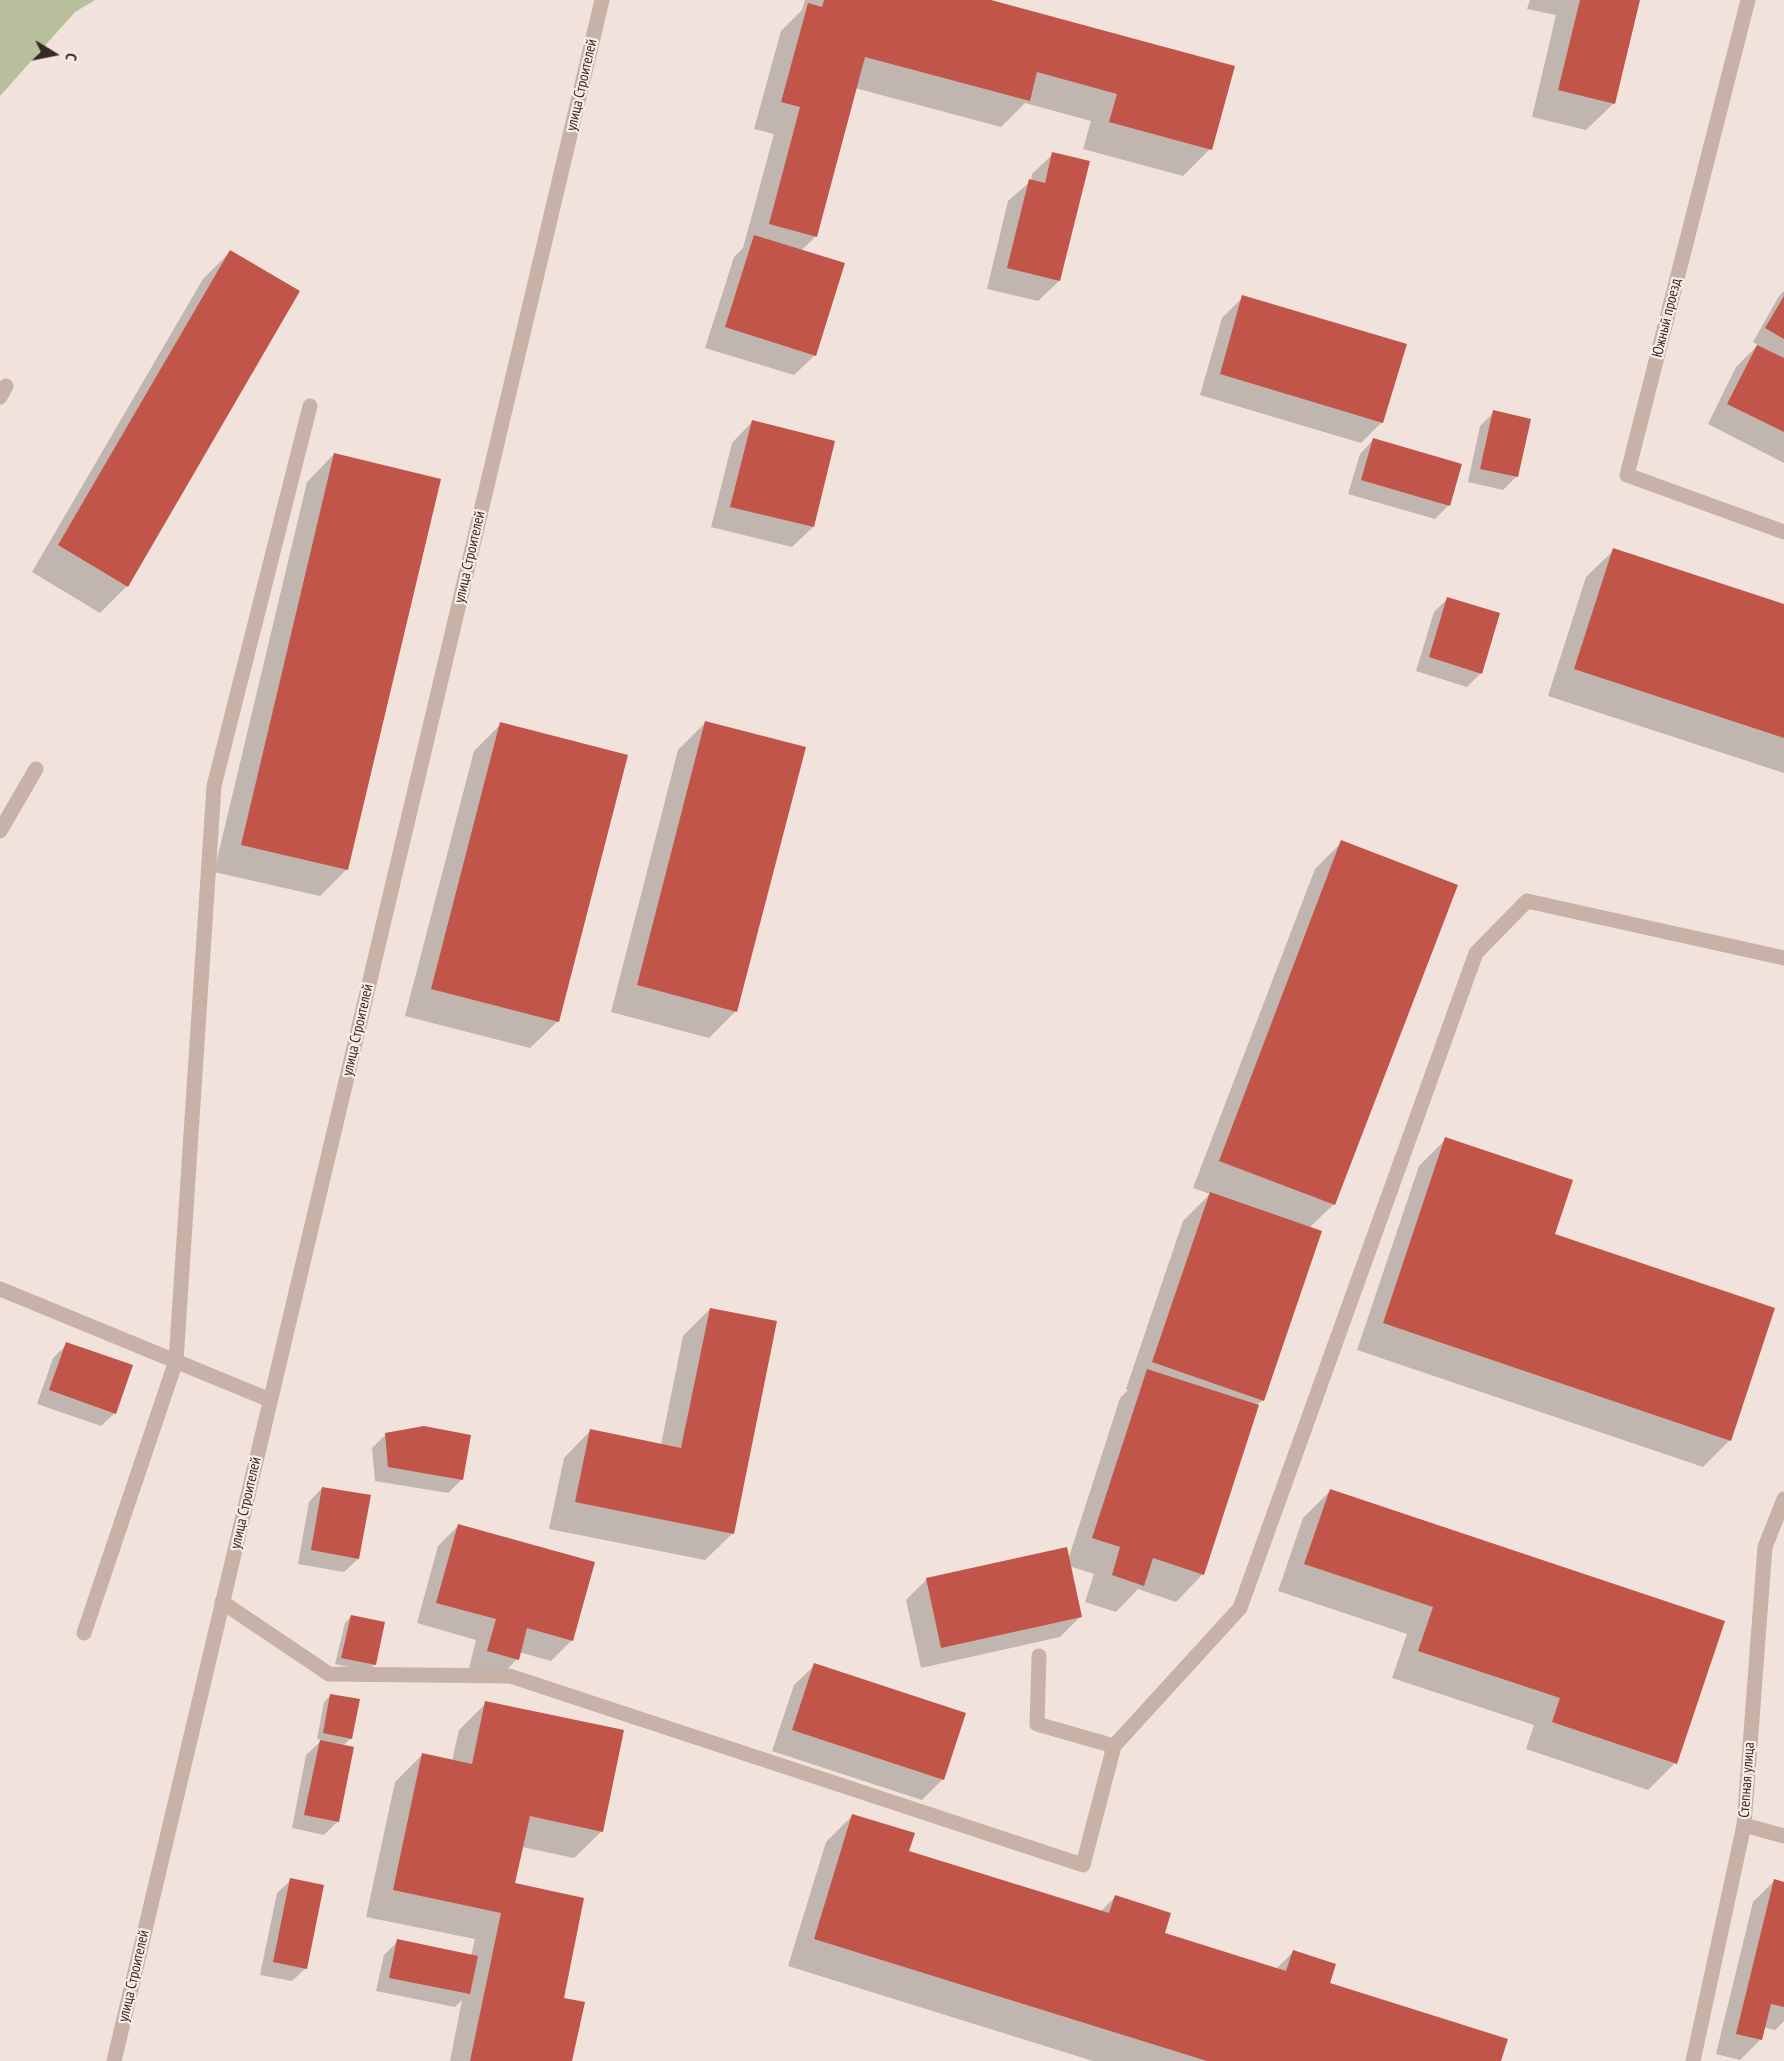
<!DOCTYPE html>
<html>
<head>
<meta charset="utf-8">
<style>
	body { margin:0 }
	#map { position:relative; width:1784px; height:2061px; overflow:hidden; background:#f1e3db; font-family:"PT Sans Narrow",sans-serif }
	canvas { display:block }
	.north { position:absolute; left:24px; top:24px; width:60px; height:60px; -webkit-text-stroke:4px #f8eee7; paint-order:stroke; rotate:100deg; font-size:16px; font-weight:700; line-height:24px; text-align:center; color:#352a28 }
	.north::after { content:''; display:block; margin:auto; width:21px; height:27px; background:#352a28; clip-path:polygon(50% 0,100% 100%,50% 72%,0 100%) }
</style>
</head>
<body>
<div id="map">
<canvas width="1784" height="2061"></canvas>
<div class="north">С</div>
</div>
<script>
const g = document.querySelector('canvas').getContext('2d');
g.lineJoin = 'round';
function fillPath(path, color) {
  g.fillStyle = color;
  g.fill(path, 'evenodd');
}
function shape(rows) {
  const path = new Path2D();
  for (const r of rows) {
    path.moveTo(r[0], r[1]);
    for (let i = 2; i < r.length; i += 2) path.lineTo(r[i], r[i + 1]);
  }
  return path;
}
function trace(path, color, width, dash) {
  g.strokeStyle = color;
  g.lineWidth = width;
  g.lineCap = dash ? 'butt' : 'round';
  g.setLineDash(dash || []);
  g.stroke(path);
}
function label(font, color, halo, rows, align = 'center') {
  g.font = font + ' "PT Sans Narrow",sans-serif';
  g.lineWidth = 4.5;
  g.setLineDash([]);
  g.textBaseline = 'middle';
  g.strokeStyle = halo;
  g.fillStyle = color;
  for (const [text, x, y, turn = 0] of rows) {
    g.save();
    g.translate(x, y);
    g.rotate((+turn || 0) * Math.PI / 180);
    g.textAlign = isNaN(turn) ? turn : align;
    if (halo) g.strokeText(text, 0, 0);
    g.fillText(text, 0, 0);
    g.restore();
  }
}
fillPath(shape([
	[0,0,95,0,75,12,0,96]
]), '#b8bf9c');
fillPath(shape([
	[805,0,986,0,1210,149,1183,176,1083,149,1091,121,1025,103,1001,127,855,88,816,236,801,251,815,355,794,375,705,348,734,257,743,248,774,134,754,129,781,31,802,10],
	[1530,0,1639,0,1614,103,1586,130,1532,117,1556,15,1527,9],
	[1053,154,1059,281,1038,301,987,289,1008,201,1031,181,1032,174],
	[230,252,127,586,100,613,32,572,203,279],
	[1784,291,1784,463,1708,424,1736,367,1758,345,1753,342,1779,296],
	[1243,297,1382,422,1361,443,1200,395,1222,318],
	[1494,412,1517,476,1503,490,1468,482,1480,426],
	[752,422,834,443,813,527,792,547,711,527,732,443],
	[1373,440,1460,465,1448,506,1435,519,1348,494,1360,454],
	[334,454,347,869,320,896,214,872,307,482],
	[1614,550,1784,606,1784,773,1548,696,1586,577],
	[1447,599,1481,673,1467,687,1416,671,1434,612],
	[705,723,736,1011,709,1038,611,1012,678,750],
	[501,724,558,1021,530,1048,405,1016,474,751],
	[1342,842,1456,886,1333,1205,1309,1228,1263,1400,1257,1405,1203,1574,1176,1602,1138,1589,1116,1612,1085,1602,1094,1574,1069,1566,1080,1617,1060,1637,921,1668,906,1600,927,1579,1068,1560,1120,1398,1128,1390,1126,1389,1183,1221,1210,1194,1193,1188,1315,869],
	[1446,1139,1553,1235,1730,1440,1703,1467,1357,1350,1419,1166],
	[710,1309,733,1533,705,1560,549,1529,564,1458,591,1430,661,1445,683,1336],
	[67,1344,115,1413,101,1426,37,1404,53,1358],
	[386,1434,462,1479,448,1493,375,1481,372,1448],
	[322,1488,358,1559,344,1572,298,1564,309,1502],
	[1330,1491,1675,1763,1648,1790,1526,1749,1534,1725,1392,1678,1407,1634,1278,1591,1303,1518],
	[459,1525,572,1640,551,1661,519,1652,517,1659,497,1680,468,1672,476,1640,417,1623,438,1546],
	[351,1616,374,1665,368,1671,335,1664,345,1623],
	[815,1665,965,1714,942,1780,922,1800,772,1751,794,1685],
	[331,1695,351,1738,343,1746,338,1821,324,1835,292,1828,306,1755,322,1740,317,1739,324,1702],
	[486,1703,602,1831,574,1858,522,1847,514,1884,562,1999,571,2061,450,2061,462,2000,455,2007,376,1991,384,1955,398,1941,471,1956,475,1939,366,1917,395,1782,422,1755,452,1761,459,1730],
	[853,1815,907,1852,1100,1912,1115,1897,1163,1934,1276,1969,1293,1952,1328,1984,1500,2061,1093,2061,788,1966,826,1842],
	[291,1880,306,1968,292,1981,260,1975,277,1893],
	[1774,1881,1784,1883,1784,2021,1775,2030,1763,2027,1760,2040,1740,2060,1716,2054,1753,1902]
]), '#0003');
fillPath(shape([
	[824,0,991,0,1235,66,1212,150,1109,122,1117,94,1037,72,1030,101,865,57,817,237,769,224,800,107,781,102,808,3,822,7],
	[1580,0,1640,0,1615,104,1558,90],
	[1052,152,1090,161,1060,281,1007,268,1029,179,1045,183],
	[754,235,845,263,816,356,725,327],
	[230,250,300,291,128,587,58,545],
	[1242,295,1407,344,1383,423,1220,374],
	[1784,296,1784,339,1765,328],
	[1757,345,1784,358,1784,432,1727,404],
	[1493,410,1531,419,1518,477,1480,469],
	[752,420,835,441,814,527,730,507],
	[1373,438,1462,464,1450,506,1361,480],
	[334,453,441,479,348,870,241,845],
	[1613,548,1784,604,1784,738,1574,669],
	[1447,597,1500,613,1482,674,1429,657],
	[705,721,806,747,737,1012,637,985],
	[500,722,628,755,559,1022,431,989],
	[1341,840,1458,885,1335,1205,1219,1161],
	[1445,1137,1573,1180,1555,1234,1775,1308,1731,1441,1383,1323],
	[1210,1192,1322,1231,1264,1401,1152,1362],
	[710,1308,777,1321,734,1534,575,1502,590,1429,681,1448],
	[66,1342,133,1365,116,1414,49,1390],
	[1147,1369,1259,1405,1204,1575,1153,1558,1144,1586,1112,1575,1120,1547,1092,1538],
	[424,1426,471,1435,463,1480,388,1467,385,1433],
	[322,1487,371,1495,359,1559,311,1550],
	[1330,1489,1725,1621,1677,1764,1552,1722,1560,1698,1418,1651,1433,1607,1304,1564],
	[458,1524,595,1562,573,1641,527,1628,519,1660,487,1651,496,1619,436,1603],
	[1067,1547,1082,1617,941,1648,926,1578],
	[351,1615,385,1622,376,1665,341,1658],
	[814,1663,966,1713,944,1780,792,1730],
	[330,1694,360,1699,352,1739,323,1733],
	[485,1701,624,1730,603,1832,530,1816,515,1883,584,1898,564,1998,585,2002,572,2061,470,2061,501,1913,393,1890,422,1753,472,1764],
	[320,1740,354,1747,339,1822,304,1815],
	[852,1814,915,1833,909,1851,1109,1913,1115,1895,1171,1913,1165,1933,1286,1971,1293,1950,1336,1964,1330,1983,1508,2039,1501,2061,1207,2061,814,1939],
	[290,1878,324,1885,307,1969,273,1962],
	[1774,1879,1784,1882,1784,2007,1771,2004,1762,2040,1736,2034],
	[397,1939,478,1956,470,1994,389,1978]
]), '#c15549');
trace(shape([
	[1748,0,1627,475,1784,532],
	[0,397,6,386],
	[0,831,36,769],
	[0,1289,270,1400],
	[222,1602,329,1674,510,1676,1083,1865,1114,1746,1240,1608,1476,953,1527,901,1784,958],
	[84,1633,176,1361,214,786,310,406],
	[1039,1656,1037,1724,1114,1746]
]), '#c8b2a8', 15);
trace(shape([
	[1744,1825,1784,1836],
	[114,2061,602,0],
	[1693,2061,1744,1825,1765,1547,1784,1499]
]), '#c8b2a8', 15);
label('15px', '#352a28', '#f8eee7', [
	["улица Строителей",582,85,-77],
	["Южный проезд",1667,318,-76],
	["улица Строителей",470,557,-77],
	["улица Строителей",358,1030,-77],
	["улица Строителей",246,1503,-77],
	["Степная улица",1747,1780,-86],
	["улица Строителей",134,1976,-77]
]);
</script>
</body>
</html>
